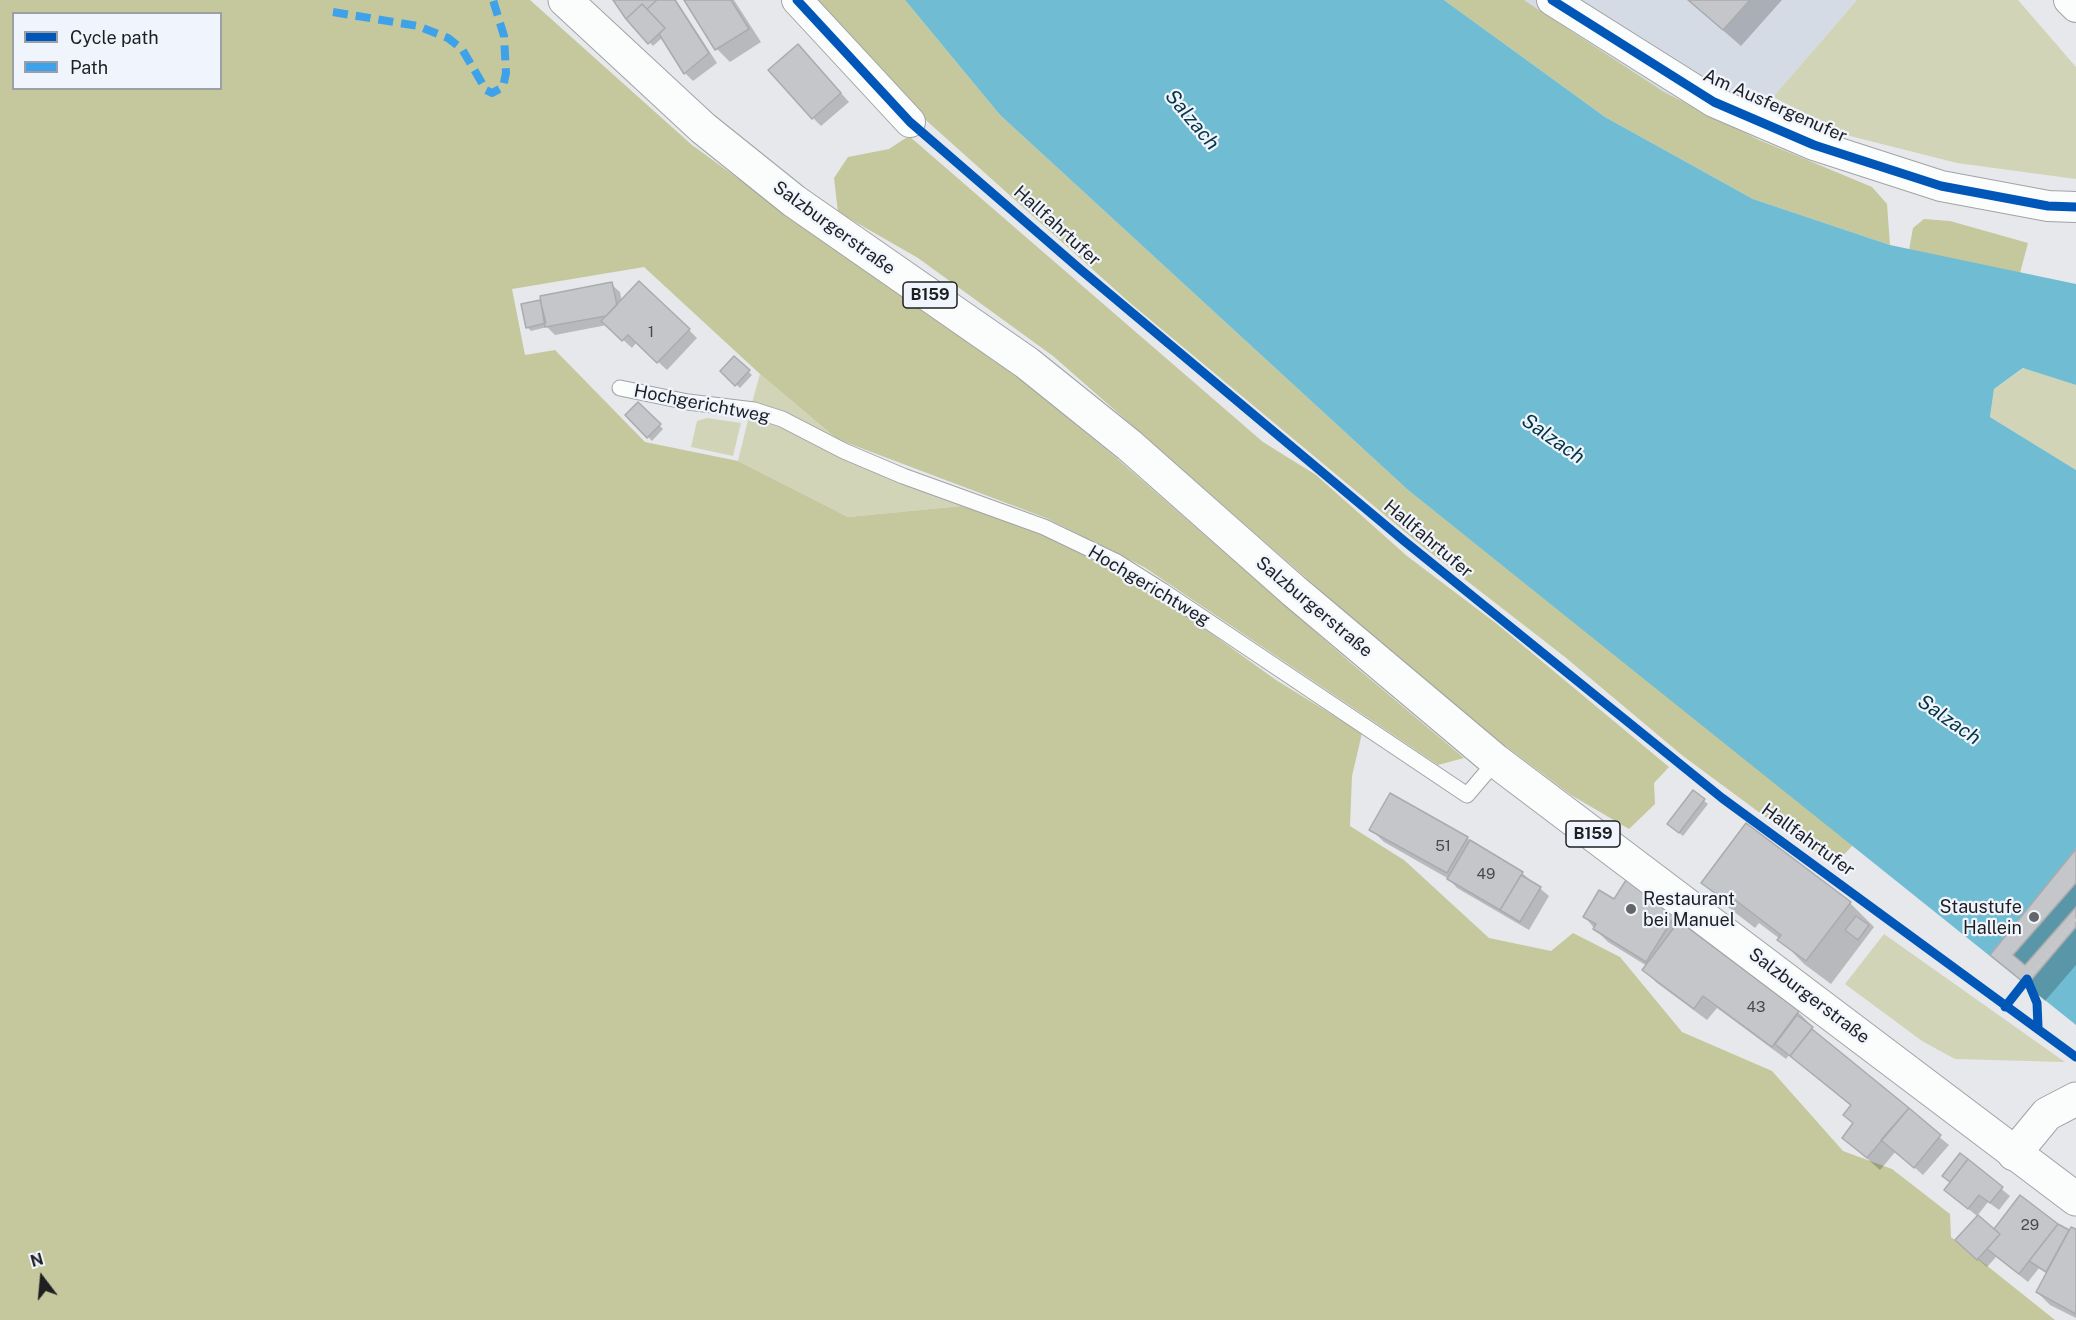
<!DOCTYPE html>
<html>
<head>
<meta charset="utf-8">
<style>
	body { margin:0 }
	#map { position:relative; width:2076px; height:1320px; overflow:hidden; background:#e6e8ec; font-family:"Public Sans",sans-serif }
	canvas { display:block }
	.legend { position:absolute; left:12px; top:12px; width:210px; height:78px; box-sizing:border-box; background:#f0f4fd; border:2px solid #9c9fa5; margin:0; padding:8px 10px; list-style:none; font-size:18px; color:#1e1f22 }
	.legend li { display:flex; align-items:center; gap:12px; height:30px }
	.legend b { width:30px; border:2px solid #9c9fa5 }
	.north { position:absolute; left:12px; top:1248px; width:60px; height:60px; -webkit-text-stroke:4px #f0f4fd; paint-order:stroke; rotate:344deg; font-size:16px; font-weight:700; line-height:24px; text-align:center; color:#1e1f22 }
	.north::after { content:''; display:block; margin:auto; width:21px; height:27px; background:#1e1f22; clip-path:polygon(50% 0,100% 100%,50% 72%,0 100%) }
</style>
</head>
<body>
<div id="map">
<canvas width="2076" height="1320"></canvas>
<ul class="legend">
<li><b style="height:8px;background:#0057b8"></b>Cycle path</li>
<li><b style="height:8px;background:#3da2ea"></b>Path</li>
</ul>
<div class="north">N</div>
</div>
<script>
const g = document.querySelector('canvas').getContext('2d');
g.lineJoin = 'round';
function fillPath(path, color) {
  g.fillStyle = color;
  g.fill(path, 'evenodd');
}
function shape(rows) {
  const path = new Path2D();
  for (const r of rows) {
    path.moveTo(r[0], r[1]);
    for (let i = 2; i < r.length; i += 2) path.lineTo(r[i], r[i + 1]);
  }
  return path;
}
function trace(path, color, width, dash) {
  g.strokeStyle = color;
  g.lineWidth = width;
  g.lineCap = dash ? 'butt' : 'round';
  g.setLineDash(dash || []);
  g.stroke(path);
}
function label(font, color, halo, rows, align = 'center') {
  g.font = font + ' "Public Sans",sans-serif';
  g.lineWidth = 4.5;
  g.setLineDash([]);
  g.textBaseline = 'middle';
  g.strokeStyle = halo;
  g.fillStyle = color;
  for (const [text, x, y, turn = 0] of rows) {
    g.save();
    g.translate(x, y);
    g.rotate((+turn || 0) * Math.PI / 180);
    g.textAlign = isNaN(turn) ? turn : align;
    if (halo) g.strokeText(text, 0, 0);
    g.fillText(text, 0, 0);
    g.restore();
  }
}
fillPath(shape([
	[1524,0,1857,0,1773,97,1757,139,1664,92]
]), '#d5dbe5');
fillPath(shape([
	[1857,0,2018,0,2076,67,2076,179,1957,163,1850,136,1773,97],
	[2024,368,2076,385,2076,470,1990,417,1994,389],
	[760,374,837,439,781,412,752,403],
	[749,416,790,431,839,457,962,506,848,517,738,461],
	[707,418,741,423,733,456,691,447,697,421],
	[1884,934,2065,1062,1955,1059,1922,1041,1845,984]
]), '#d2d4b7');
fillPath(shape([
	[0,0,530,0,692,145,787,214,980,346,1113,455,1351,663,1464,758,1438,765,1144,567,1046,518,837,439,760,374,644,267,512,289,525,355,555,350,645,442,738,461,848,517,962,506,1043,534,1148,588,1276,680,1362,733,1352,776,1350,826,1404,860,1489,938,1551,951,1573,933,1620,957,1682,1032,1772,1071,1843,1151,1892,1169,1950,1214,1951,1237,2055,1320,0,1320],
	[14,14,220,14,220,88,14,88],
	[813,0,905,0,1000,115,1408,490,1853,845,1838,861,1806,847,1683,756,1565,657,1422,546,1129,302,909,105],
	[1444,0,1524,0,1664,92,1757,139,1872,187,1887,204,1890,245,1753,199,1605,117],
	[909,136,1263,442,1316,475,1407,556,1497,624,1669,767,1654,783,1655,804,1629,829,1571,795,1452,706,1053,356,918,258,838,212,834,178,848,157,889,149],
	[1924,219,1950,221,2028,243,2020,273,1909,250,1913,228]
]), '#c5c89c');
fillPath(shape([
	[905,0,1444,0,1605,117,1753,199,1890,245,2076,284,2076,385,2023,368,1994,389,1990,417,2076,470,2076,1025,1408,490,1000,115]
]), '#70bdd3');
fillPath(shape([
	[615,0,676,0,717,63,693,81,685,73,663,37,653,46,627,18],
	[686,0,734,0,761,42,730,62,717,49],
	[1688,0,1782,0,1741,46],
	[806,54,849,102,821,126,813,118],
	[611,284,620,292,622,302,689,330,697,338,667,370,637,342,632,348,607,325,555,335,547,327,531,331,527,327,540,301,543,305],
	[734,358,752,375,740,388,722,371],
	[638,404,663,429,652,441,627,415],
	[1693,792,1708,804,1683,836,1672,827],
	[1371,829,1467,838,1522,873,1549,896,1529,930,1457,888,1449,879,1384,842],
	[2076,851,2076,965,2045,1001,1992,955],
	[1628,880,1691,923,1687,929,1798,1012,1811,1025,1815,1034,1949,1145,1923,1175,1896,1151,1880,1170,1844,1138,1854,1124,1852,1107,1789,1055,1786,1059,1717,1008,1707,1020,1657,983,1644,970,1647,966,1608,942,1595,929,1584,916,1615,901],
	[1703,882,1850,903,1874,927,1831,984,1804,964,1780,939,1759,923,1755,928,1728,907],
	[1960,1155,2010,1196,1999,1210,1988,1202,1977,1216,1955,1198,1952,1183,1947,1180],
	[1994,1231,2076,1231,2076,1318,2050,1305,2037,1292,2047,1273,2039,1268,2028,1282,1996,1257,1987,1267,1966,1249]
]), '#0003');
const building = shape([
	[613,0,657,0,647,9,642,4,626,19,613,0],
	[657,0,675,0,709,53,684,74,659,34,665,28,647,9,657,0],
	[684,0,731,0,749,29,715,50,684,0],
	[1688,0,1750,0,1723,30,1688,0],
	[642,4,665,28,648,44,626,19,642,4],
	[798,44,841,93,812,119,768,70,798,44],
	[639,281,690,329,657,363,628,335,622,341,601,321,639,281],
	[612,282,617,305,606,316,545,327,540,296,612,282],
	[540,300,546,323,526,328,521,304,540,300],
	[734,356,750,370,735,386,720,371,734,356],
	[638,402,661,424,647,438,625,415,638,402],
	[1693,790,1705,799,1679,833,1667,824,1693,790],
	[1390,793,1468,837,1447,873,1369,830,1390,793],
	[1746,823,1851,902,1806,961,1777,940,1781,935,1734,899,1730,904,1701,883,1746,823],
	[1470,840,1523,872,1500,910,1447,879,1470,840],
	[2076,849,2076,883,2013,955,2025,965,2076,907,2076,927,2027,985,1990,955,2076,849],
	[1521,875,1541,887,1520,922,1500,910,1521,875],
	[1628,877,1679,909,1646,962,1593,929,1596,924,1583,917,1599,890,1614,899,1628,877],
	[1856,916,1869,925,1858,940,1845,930,1856,916],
	[1679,921,1799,1011,1772,1047,1703,996,1694,1009,1642,970,1679,921],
	[1797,1015,1813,1027,1790,1056,1775,1044,1797,1015],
	[1812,1029,1909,1108,1867,1158,1842,1138,1853,1123,1843,1115,1851,1105,1790,1056,1812,1029],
	[1909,1108,1941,1135,1914,1168,1881,1140,1909,1108],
	[1960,1153,1968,1159,1950,1182,1942,1176,1960,1153],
	[1968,1159,2003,1187,1990,1203,1979,1195,1968,1209,1944,1190,1968,1159],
	[2020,1195,2058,1224,2019,1274,1987,1249,2000,1234,1994,1229,2020,1195],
	[1978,1215,2000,1234,1977,1260,1955,1240,1978,1215],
	[2058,1224,2069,1230,2046,1272,2029,1261,2058,1224],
	[2071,1227,2076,1229,2076,1314,2036,1292,2071,1227]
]);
fillPath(building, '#c4c6c9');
trace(building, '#aaabae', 1.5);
const service = shape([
	[620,388,688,402,754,410,782,419,844,451,903,476,1044,527,1117,562,1163,591,1467,795,1496,761]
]);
const minor = shape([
	[797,0,910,122],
	[1552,0,1714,102,1814,145,1941,186,2048,206,2076,207],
	[2069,0,2076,7]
]);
const secondary = shape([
	[2014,1154,2047,1114,2076,1099]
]);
const primary = shape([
	[565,0,703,128,794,201,1027,363,1129,445,1294,591,1496,761,2076,1199]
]);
trace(service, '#a2a3a6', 17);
trace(minor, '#a2a3a6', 32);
trace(secondary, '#a2a3a6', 35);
trace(primary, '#a2a3a6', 35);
trace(shape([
	[2027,979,2076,919]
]), '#c8c9ca', 4, [3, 4.5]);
trace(service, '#fbfcfc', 15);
trace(minor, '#fbfcfc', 30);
trace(secondary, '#fbfcfc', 33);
trace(primary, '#fbfcfc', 33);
trace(shape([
	[333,12,418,26,448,38,462,49,486,90,492,93,503,87,506,73,504,36,493,0]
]), '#3da2ea', 8, [15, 8]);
trace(shape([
	[797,0,910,122,1081,270,1403,540,1722,798,2076,1057],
	[1552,0,1714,102,1814,145,1941,186,2048,206,2076,207],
	[2005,1007,2027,979,2037,1003,2038,1027]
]), '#0057b8', 9);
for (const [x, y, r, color] of [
	[1631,909,6,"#646569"],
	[2034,917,6,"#646569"]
]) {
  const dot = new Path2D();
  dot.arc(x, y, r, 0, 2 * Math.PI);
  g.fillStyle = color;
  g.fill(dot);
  trace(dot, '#f0f4fd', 2);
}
label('15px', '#48494c', null, [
	["1",651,332],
	["51",1443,846],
	["49",1486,874],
	["43",1756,1007],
	["29",2030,1225]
]);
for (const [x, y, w] of [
	[930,295,54],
	[1593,834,54]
]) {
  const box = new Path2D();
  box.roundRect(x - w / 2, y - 13, w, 26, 4.5);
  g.fillStyle = '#f0f4fd';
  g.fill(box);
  trace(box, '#1e1f22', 1.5);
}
label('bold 16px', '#1e1f22', null, [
	["B159",930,295],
	["B159",1593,834]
]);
label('18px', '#1e1f22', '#f0f4fd', [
	["Am Ausfergenufer",1775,106,24],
	["Hallfahrtufer",1057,226,42],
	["Salzburgerstraße",834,228,36],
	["Hochgerichtweg",702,404,11],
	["Hallfahrtufer",1428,539,40],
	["Hochgerichtweg",1149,586,31],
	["Salzburgerstraße",1314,607,40],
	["Hallfahrtufer",1808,840,36],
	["Salzburgerstraße",1809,996,37]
]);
label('18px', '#1e1f22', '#f0f4fd', [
	["Restaurant",1643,899],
	["bei Manuel",1643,920],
	["Staustufe",2022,907,"right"],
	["Hallein",2022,928,"right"]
], 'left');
label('italic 20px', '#033542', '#f0f4fd', [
	["Salzach",1192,120,50],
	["Salzach",1553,439,35],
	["Salzach",1949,720,35]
]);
</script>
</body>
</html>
